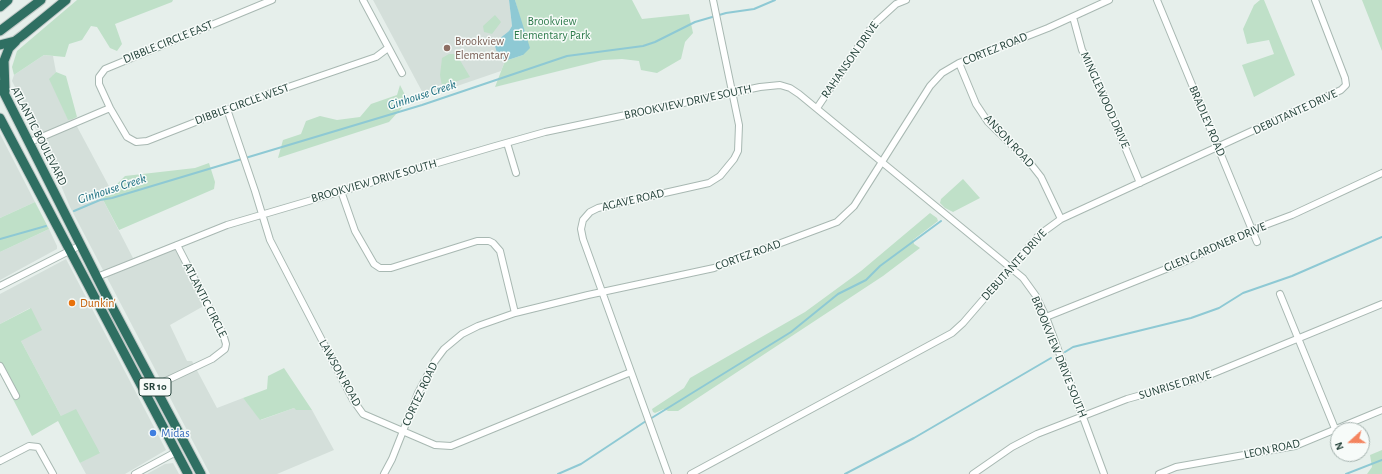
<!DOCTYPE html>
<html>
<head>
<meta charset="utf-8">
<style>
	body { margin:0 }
	#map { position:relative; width:1382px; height:474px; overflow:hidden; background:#e6efeb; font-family:"Alegreya Sans",sans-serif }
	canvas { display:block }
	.north { position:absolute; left:1330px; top:422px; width:40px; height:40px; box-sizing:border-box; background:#f7fbf9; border:1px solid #a3b1ad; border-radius:50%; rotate:249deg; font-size:11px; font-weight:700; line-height:16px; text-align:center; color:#24423a }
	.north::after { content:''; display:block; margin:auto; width:14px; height:18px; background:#f4845f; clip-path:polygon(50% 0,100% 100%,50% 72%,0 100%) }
</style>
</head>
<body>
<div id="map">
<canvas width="1382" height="474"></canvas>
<div class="north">N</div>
</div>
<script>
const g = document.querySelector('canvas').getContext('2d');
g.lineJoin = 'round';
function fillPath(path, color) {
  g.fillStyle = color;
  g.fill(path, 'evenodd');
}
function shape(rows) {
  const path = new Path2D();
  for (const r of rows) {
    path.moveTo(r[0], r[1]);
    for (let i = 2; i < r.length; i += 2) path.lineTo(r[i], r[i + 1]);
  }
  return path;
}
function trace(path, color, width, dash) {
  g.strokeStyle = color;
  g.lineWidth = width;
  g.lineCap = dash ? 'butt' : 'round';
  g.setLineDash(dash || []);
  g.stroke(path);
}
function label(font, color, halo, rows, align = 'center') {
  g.font = font + ' "Alegreya Sans",sans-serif';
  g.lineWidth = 3;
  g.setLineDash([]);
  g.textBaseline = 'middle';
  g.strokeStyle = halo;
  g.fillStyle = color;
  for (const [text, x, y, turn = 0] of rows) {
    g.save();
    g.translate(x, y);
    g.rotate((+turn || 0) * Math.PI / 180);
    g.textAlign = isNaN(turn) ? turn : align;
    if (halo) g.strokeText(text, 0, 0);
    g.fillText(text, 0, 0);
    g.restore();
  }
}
fillPath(shape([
	[373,0,509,0,512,26,509,31,494,43,497,53,505,61,501,71,425,97],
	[44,55,53,56,56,72,50,79,68,119,73,119,111,190,100,194,133,258,178,241,209,303,170,325,187,361,192,361,217,408,243,398,261,420,294,408,297,410,312,410,334,450,277,474,210,474,70,207,44,145,12,81,14,75],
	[0,134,35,202,0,218],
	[49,229,57,246,57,249,0,280,0,252],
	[66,259,166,450,125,474,86,474,80,463,100,452,61,416,21,341,30,308,0,324,0,294],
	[173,463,179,474,147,474,165,464]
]), '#d4dfda');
fillPath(shape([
	[77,0,173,0,172,2,115,24,122,44,117,51,110,48,97,27,91,26,82,40,69,44,65,57,44,55,14,75,12,67,17,51],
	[515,0,632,0,642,19,689,14,693,33,685,42,681,59,657,73,641,70,639,61,622,59,603,60,495,87,505,61,523,55,520,18],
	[1260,0,1264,0,1295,75,1254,97,1242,65,1274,54,1269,40,1247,44,1243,29,1254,5],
	[1362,0,1382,0,1382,51],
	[495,15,501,22,492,34,484,32,483,26],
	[449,54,454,54,458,57,470,77,442,86,440,75,442,58],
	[56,72,66,76,77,117,73,119,68,120,49,79],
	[400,85,408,101,389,122,278,158,283,140,301,134,306,121,320,116,337,120,360,117,371,104,397,95],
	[209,163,215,182,214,189,119,230,100,194,111,190,125,176,195,168],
	[963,179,980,198,953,212,945,208,940,203,941,199],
	[35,202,49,229,0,252,0,218],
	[930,213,937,218,938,221,913,240,914,244,920,248,883,276,678,411,668,411,664,409,655,413,653,412,652,409,684,388,690,378,805,312,861,271],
	[31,308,42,330,21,341,61,416,76,409,100,453,80,463,58,421,32,436,0,374,0,324],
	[284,368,312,410,296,410,294,408,260,420,243,398,267,389,268,376],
	[1382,450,1382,474,1367,474,1372,467,1370,455]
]), '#bfe0c8');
fillPath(shape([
	[509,0,515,0,530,48,523,55,505,61,497,53,494,43,509,31,512,26]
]), '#8ec9d4');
trace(shape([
	[74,211,100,200,112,198,422,105,567,56,643,46,655,42,695,22,726,13,754,9,775,0],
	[0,239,46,226],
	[1065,352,1073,347,1191,318,1219,308,1243,293,1292,276,1382,237],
	[650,419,791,332,838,294,866,280,880,266,941,221],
	[558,474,581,464,646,421],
	[845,474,914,438,1051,358],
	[1346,474,1382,460]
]), '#8ec9d4', 2);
const minor = shape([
	[272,0,105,69,99,77,99,84,110,108,127,137,136,142,147,141,262,96,376,57,388,48],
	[363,0,402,73],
	[1157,0,1257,242],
	[1073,17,1082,50,1091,66,1140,183],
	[959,63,976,104,988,122,1030,163,1041,177,1061,219],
	[817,108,873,25,896,4,906,0],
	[227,109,255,191,270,240,353,400,363,414,435,445,451,446,631,372],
	[30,142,110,108],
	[507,143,516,173],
	[341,191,355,231,374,264,380,268,391,268,477,241,489,241,493,243,500,251,515,313],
	[97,277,227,225,492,147,545,132,602,120,760,87,780,85,790,88,799,94,1023,278,1036,296,1046,317,1104,474],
	[0,286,81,245],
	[1280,294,1338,436],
	[1046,317,1186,261,1252,230,1292,215,1382,173],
	[0,366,16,396],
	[155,386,212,359,225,349,226,344,223,334,177,245],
	[1345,454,1346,457],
	[0,461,29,446,38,447,53,474],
	[135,474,176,452],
	[384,474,392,459,418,393,435,361,444,349,462,334,478,326,515,313,588,295,714,268,837,222,854,206,930,86,942,73,959,63,1048,28,1109,0],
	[668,474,583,239,581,229,583,220,590,212,598,208,709,183,720,176,734,159,738,151,739,125,713,0],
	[691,474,952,333,963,323,1039,235,1061,219,1341,90,1346,85,1345,78,1315,0],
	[973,474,1012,447,1037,434,1127,399,1202,378,1382,304],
	[1159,474,1176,467,1295,446,1382,410]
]);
const highway = shape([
	[0,7,8,0],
	[0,31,41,0],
	[0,45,15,41,23,35,66,0],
	[0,85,109,301,201,474],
	[5,91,4,61,9,48,16,41],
	[0,118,188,474]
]);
trace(minor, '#a8b8b2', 8);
trace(highway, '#c2cac8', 11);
trace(minor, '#fff', 6);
trace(highway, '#2f6f62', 9);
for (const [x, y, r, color] of [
	[447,48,4,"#8d6e63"],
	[72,303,4,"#e8710a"],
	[153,433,4,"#3f7fe0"]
]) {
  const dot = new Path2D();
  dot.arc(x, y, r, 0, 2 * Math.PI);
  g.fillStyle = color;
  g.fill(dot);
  trace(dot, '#f7fbf9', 1.5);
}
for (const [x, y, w] of [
	[155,387,32]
]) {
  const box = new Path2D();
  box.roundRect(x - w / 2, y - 9, w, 18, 3);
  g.fillStyle = '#f7fbf9';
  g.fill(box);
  trace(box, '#24423a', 1);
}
label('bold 11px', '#24423a', null, [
	["SR 10",155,387]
]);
label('12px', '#2d7a4b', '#f7fbf9', [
	["Brookview",552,21],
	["Elementary Park",552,35]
]);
label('12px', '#785e54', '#f7fbf9', [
	["Brookview",455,41],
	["Elementary",455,55]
], 'left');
label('12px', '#24423a', '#f7fbf9', [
	["DIBBLE CIRCLE EAST",168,42,-22],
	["CORTEZ ROAD",995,49,-22],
	["RAHANSON DRIVE",850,60,-55],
	["MINGLEWOOD DRIVE",1105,100,66],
	["BROOKVIEW DRIVE SOUTH",688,102,-12],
	["DIBBLE CIRCLE WEST",242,104,-20],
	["DEBUTANTE DRIVE",1295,112,-25],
	["BRADLEY ROAD",1207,121,67],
	["ATLANTIC BOULEVARD",39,136,63],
	["ANSON ROAD",1009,141,47],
	["BROOKVIEW DRIVE SOUTH",374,181,-16],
	["AGAVE ROAD",633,200,-13],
	["GLEN GARDNER DRIVE",1215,247,-23],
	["CORTEZ ROAD",748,255,-20],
	["DEBUTANTE DRIVE",1014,265,-48],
	["ATLANTIC CIRCLE",205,300,63],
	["BROOKVIEW DRIVE SOUTH",1059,357,68],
	["LAWSON ROAD",340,373,61],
	["SUNRISE DRIVE",1175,385,-17],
	["CORTEZ ROAD",420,394,-65],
	["LEON ROAD",1272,449,-12]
]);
label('12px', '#c56008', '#f7fbf9', [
	["Dunkin'",80,303]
], 'left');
label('12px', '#366cbe', '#f7fbf9', [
	["Midas",161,433]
], 'left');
label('italic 13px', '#1c6f80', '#f7fbf9', [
	["Ginhouse Creek",422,95,-18],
	["Ginhouse Creek",112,189,-18]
]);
</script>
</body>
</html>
